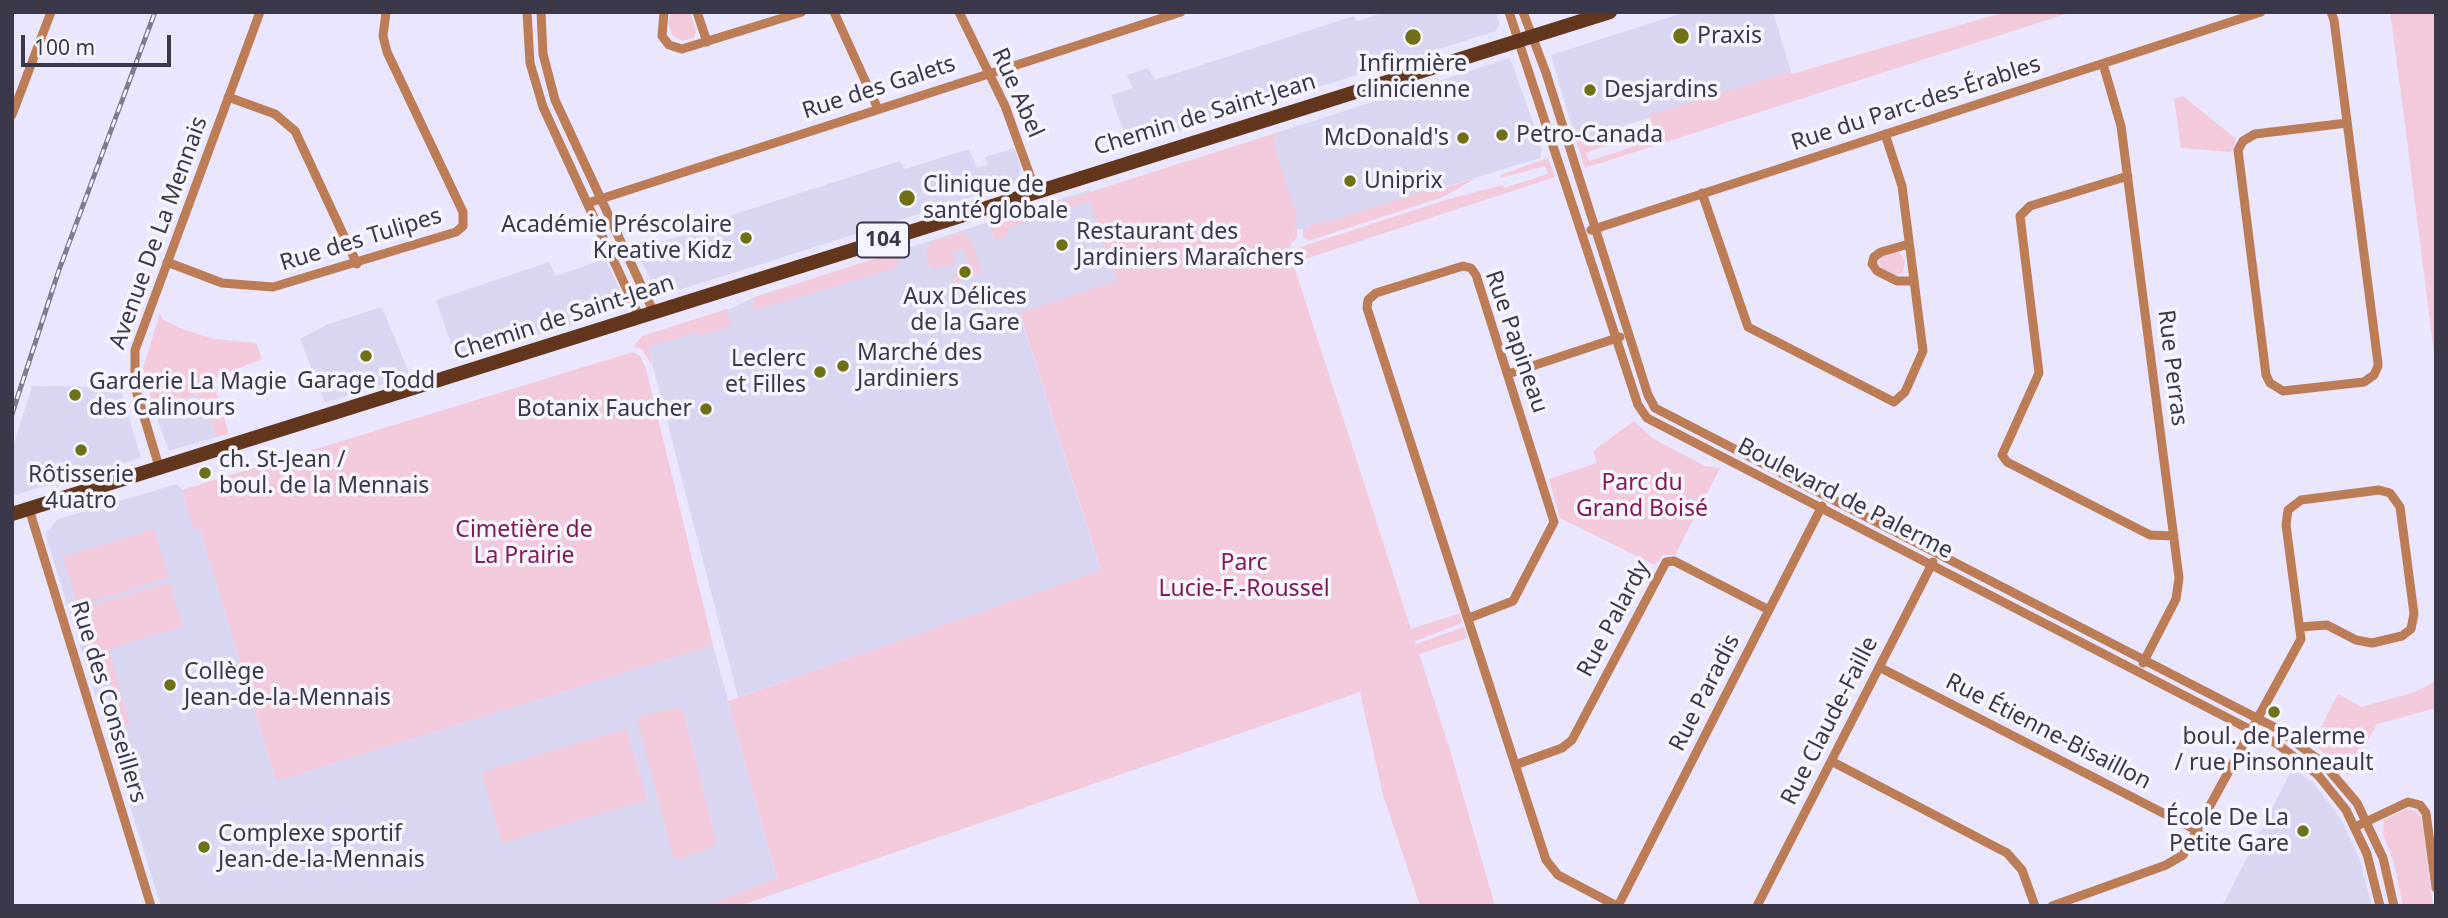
<!DOCTYPE html>
<html>
<head>
<meta charset="utf-8">
<style>
	body { margin:0 }
	#map { position:relative; width:2448px; height:918px; overflow:hidden; background:#e9e6fe; font-family:"Noto Sans",sans-serif }
	canvas { display:block }
	.frame { position:absolute; inset:0; border:14px solid #3b3949; pointer-events:none }
	.scale { position:absolute; left:21px; top:35px; width:150px; height:32px; box-sizing:border-box; border:4px solid #3b3949; border-top:0; padding-left:9px; font-size:21px; line-height:24px; white-space:nowrap; color:#3b3949; -webkit-text-stroke:5px #f6f5fd; paint-order:stroke }
</style>
</head>
<body>
<div id="map">
<canvas width="2448" height="918"></canvas>
<div class="frame"></div>
<div class="scale">100 m</div>
</div>
<script>
const g = document.querySelector('canvas').getContext('2d');
g.lineJoin = 'round';
function fillPath(path, color) {
  g.fillStyle = color;
  g.fill(path, 'evenodd');
}
function shape(rows) {
  const path = new Path2D();
  for (const r of rows) {
    path.moveTo(r[0], r[1]);
    for (let i = 2; i < r.length; i += 2) path.lineTo(r[i], r[i + 1]);
  }
  return path;
}
function trace(path, color, width, dash) {
  g.strokeStyle = color;
  g.lineWidth = width;
  g.lineCap = dash ? 'butt' : 'round';
  g.setLineDash(dash || []);
  g.stroke(path);
}
function label(font, color, halo, rows, align = 'center') {
  g.font = font + ' "Noto Sans",sans-serif';
  g.lineWidth = 7;
  g.setLineDash([]);
  g.textBaseline = 'middle';
  g.strokeStyle = halo;
  g.fillStyle = color;
  for (const [text, x, y, turn = 0] of rows) {
    g.save();
    g.translate(x, y);
    g.rotate((+turn || 0) * Math.PI / 180);
    g.textAlign = isNaN(turn) ? turn : align;
    if (halo) g.strokeText(text, 0, 0);
    g.fillText(text, 0, 0);
    g.restore();
  }
}
fillPath(shape([
	[1385,12,1496,12,1499,24,1496,31,1129,147,1111,95,1133,88,1127,75,1148,68,1155,80,1354,16,1357,21],
	[1686,12,1773,12,1791,72,1576,141,1551,55],
	[1510,58,1542,147,1540,158,1331,222,1311,224,1308,230,1293,229,1273,142,1279,132],
	[1014,148,1021,167,1017,183,663,295,656,291,636,250,690,233,688,229,900,161,905,169,969,149,977,168,988,165,985,157],
	[1089,190,1120,281,1020,314,1101,571,738,697,648,347,755,297],
	[605,259,625,300,620,309,457,361,436,300,549,262,556,276],
	[382,307,410,376,325,403,300,339,328,324],
	[32,386,125,387,126,392,122,394,141,458,12,496,12,451],
	[198,394,217,437,169,451,154,410],
	[177,484,182,490,194,529,200,528,276,781,713,645,777,879,706,906,161,906,47,540,47,532,58,519],
	[2293,767,2315,785,2341,819,2359,858,2372,906,2218,906,2224,903]
]), '#d9d6f2');
fillPath(shape([
	[671,12,690,12,696,31,694,38,682,41,672,35,668,23],
	[2005,12,2072,12,1585,168,1576,141,1623,125,1627,138,1586,153,1589,161,1632,147,1634,139,1653,129,1649,115,1790,72,1792,74],
	[2390,12,2436,12,2436,369,2405,124],
	[2183,96,2236,139,2231,152,2181,148,2174,99],
	[1279,132,1273,142,1297,217,1293,228,1297,229,1297,236,1290,246,1291,250,1446,200,1503,185,1504,188,1548,174,1545,166,1501,178,1500,175,1548,158,1555,177,1293,263,1411,629,1460,613,1462,623,1415,641,1416,644,1464,627,1468,638,1419,654,1450,750,1495,906,1420,906,1383,795,1360,692,739,906,706,906,777,878,728,701,1101,570,1020,313,1117,281,1090,201,1051,214,1049,205],
	[1476,178,1443,197,1308,241,1303,236,1303,229,1308,230,1311,224,1331,221,1433,188,1435,191],
	[1023,211,1032,211,1033,220,1007,228,1008,236,995,240,991,227,993,221],
	[963,232,971,240,982,272,956,283,952,274,957,272,959,277,971,272,963,249,951,253,955,264,935,269,930,267,926,257,927,247,933,241],
	[1899,252,1905,261,1903,273,1895,275,1881,268,1879,261,1883,256],
	[893,253,900,261,896,268,753,311,755,297],
	[727,309,730,325,728,327,699,336,698,332,648,347,652,366,642,349,633,347,642,336],
	[160,313,163,320,185,330,214,339,256,343,262,359,212,379,229,434,217,437,198,394,154,410,143,368],
	[633,352,640,356,646,369,713,645,276,781,200,529,194,530,182,490],
	[1634,421,1652,438,1705,466,1720,468,1675,555,1663,555,1655,565,1560,518,1549,479,1597,463,1593,451],
	[154,529,169,577,78,606,63,557],
	[169,582,183,626,93,654,79,610],
	[109,651,130,725,125,726,101,653],
	[2436,681,2436,708,2377,724,2348,776,2313,743,2338,694,2362,707,2415,692],
	[678,707,683,711,716,842,710,849,678,859,673,857,638,721,640,716],
	[626,729,647,800,502,843,481,772],
	[2407,809,2416,811,2422,819,2433,906,2403,906,2394,863,2383,834,2384,820]
]), '#f3cadb');
trace(shape([
	[527,12,530,63,543,107,640,318],
	[541,12,543,54,555,100,654,313],
	[664,12,662,36,669,45,682,49,802,12],
	[697,12,707,42],
	[834,12,878,109],
	[959,12,1005,106,1036,192],
	[1509,12,1638,405,1647,418,2276,743,2318,775,2346,810,2367,854,2380,906],
	[1523,12,1546,73,1648,395,1655,408,2276,728,2323,763,2357,803,2383,858,2394,906],
	[2331,12,2334,20,2378,363,2378,366,2374,375,2364,382,2283,391,2270,383,2266,375,2238,150,2243,141,2255,134,2347,123],
	[2103,64,2121,126,2179,578,2176,599,2143,663],
	[228,97,275,114,295,131,357,264],
	[12,115,51,12],
	[2128,176,2030,206,2020,216,2039,373,2002,455,2007,462,2150,535,2174,536],
	[1702,193,1748,327,1894,402,1905,392,1923,351,1902,186,1885,134],
	[588,203,1181,12],
	[1591,230,2261,12],
	[1909,244,1881,252,1874,257,1872,264,1877,271,1897,281,1914,281],
	[167,262,222,283,273,287,456,232,463,226,463,212,387,52,383,36,386,12],
	[1508,374,1620,337],
	[160,470,135,387,135,350,260,12],
	[29,509,151,906],
	[1469,618,1513,601,1554,522,1476,275,1471,268,1463,266,1376,293,1368,300,1367,308,1546,860,1558,875,1617,906],
	[1879,667,2198,831],
	[1831,761,2007,853,2022,870,2035,906],
	[1515,765,1562,748,1572,740,1666,562,1674,561,1769,610],
	[2355,827,2408,802,2420,805,2426,813,2436,888],
	[1618,906,1822,506],
	[1757,906,1933,562],
	[2052,906,2166,865,2183,855,2301,639,2286,525,2288,510,2301,500,2379,490,2390,493,2400,507,2414,614,2411,629,2402,636,2372,643,2356,640,2327,625,2300,627]
]), '#bc7c56', 9);
trace(shape([
	[12,514,1610,12]
]), '#62371d', 14);
const rail = shape([
	[12,414,59,270,155,12]
]);
trace(rail, '#7e7c8f', 5);
trace(rail, '#f6f5fd', 2.5, [8]);
for (const [x, y, r, color] of [
	[1681,36,9,"#6f7116"],
	[1413,37,9,"#6f7116"],
	[1590,90,7,"#6f7116"],
	[1502,135,7,"#6f7116"],
	[1463,138,7,"#6f7116"],
	[1350,181,7,"#6f7116"],
	[907,198,9,"#6f7116"],
	[746,238,7,"#6f7116"],
	[1062,245,7,"#6f7116"],
	[965,272,7,"#6f7116"],
	[366,356,7,"#6f7116"],
	[843,366,7,"#6f7116"],
	[820,372,7,"#6f7116"],
	[75,395,7,"#6f7116"],
	[706,409,7,"#6f7116"],
	[81,450,7,"#6f7116"],
	[205,473,7,"#6f7116"],
	[170,685,7,"#6f7116"],
	[2274,712,7,"#6f7116"],
	[2303,831,7,"#6f7116"],
	[204,847,7,"#6f7116"]
]) {
  const dot = new Path2D();
  dot.arc(x, y, r, 0, 2 * Math.PI);
  g.fillStyle = color;
  g.fill(dot);
  trace(dot, '#f6f5fd', 2.5);
}
for (const [x, y, w] of [
	[883,240,52]
]) {
  const box = new Path2D();
  box.roundRect(x - w / 2, y - 17.5, w, 35, 5);
  g.fillStyle = '#f6f5fd';
  g.fill(box);
  trace(box, '#3b3949', 2);
}
label('bold 21px', '#3b3949', null, [
	["104",883,240]
]);
label('23px', '#3b3949', '#f6f5fd', [
	["Praxis",1697,36],
	["Infirmière",1413,64,"center"],
	["clinicienne",1413,90,"center"],
	["Desjardins",1604,90],
	["Petro-Canada",1516,135],
	["McDonald's",1449,138,"right"],
	["Uniprix",1364,181],
	["Clinique de",923,185],
	["santé globale",923,211],
	["Académie Préscolaire",732,225,"right"],
	["Kreative Kidz",732,251,"right"],
	["Restaurant des",1076,232],
	["Jardiniers Maraîchers",1076,258],
	["Aux Délices",965,297,"center"],
	["de la Gare",965,323,"center"],
	["Marché des",857,353],
	["Jardiniers",857,379],
	["Leclerc",806,359,"right"],
	["et Filles",806,385,"right"],
	["Garage Todd",366,381,"center"],
	["Garderie La Magie",89,382],
	["des Calinours",89,408],
	["Botanix Faucher",692,409,"right"],
	["ch. St-Jean /",219,460],
	["boul. de la Mennais",219,486],
	["Rôtisserie",81,475,"center"],
	["4uatro",81,501,"center"],
	["Collège",184,672],
	["Jean-de-la-Mennais",184,698],
	["boul. de Palerme",2274,737,"center"],
	["/ rue Pinsonneault",2274,763,"center"],
	["École De La",2289,818,"right"],
	["Petite Gare",2289,844,"right"],
	["Complexe sportif",218,834],
	["Jean-de-la-Mennais",218,860]
], 'left');
label('23px', '#3b3949', '#f6f5fd', [
	["Rue des Galets",879,88,-18],
	["Rue Abel",1017,93,66],
	["Rue du Parc-des-Érables",1916,104,-18],
	["Chemin de Saint-Jean",1205,115,-17],
	["Avenue De La Mennais",159,233,-70],
	["Rue des Tulipes",361,240,-17],
	["Chemin de Saint-Jean",564,318,-18],
	["Rue Papineau",1516,342,71],
	["Rue Perras",2172,368,83],
	["Boulevard de Palerme",1845,499,27],
	["Rue Palardy",1614,619,-62],
	["Rue Paradis",1705,693,-63],
	["Rue des Conseillers",108,702,73],
	["Rue Claude-Faille",1830,721,-63],
	["Rue Étienne-Bisaillon",2048,732,27]
]);
label('23px', '#801b55', '#f6f5fd', [
	["Parc du",1642,483],
	["Grand Boisé",1642,509],
	["Cimetière de",524,530],
	["La Prairie",524,556],
	["Parc",1244,563],
	["Lucie-F.-Roussel",1244,589]
]);
</script>
</body>
</html>
